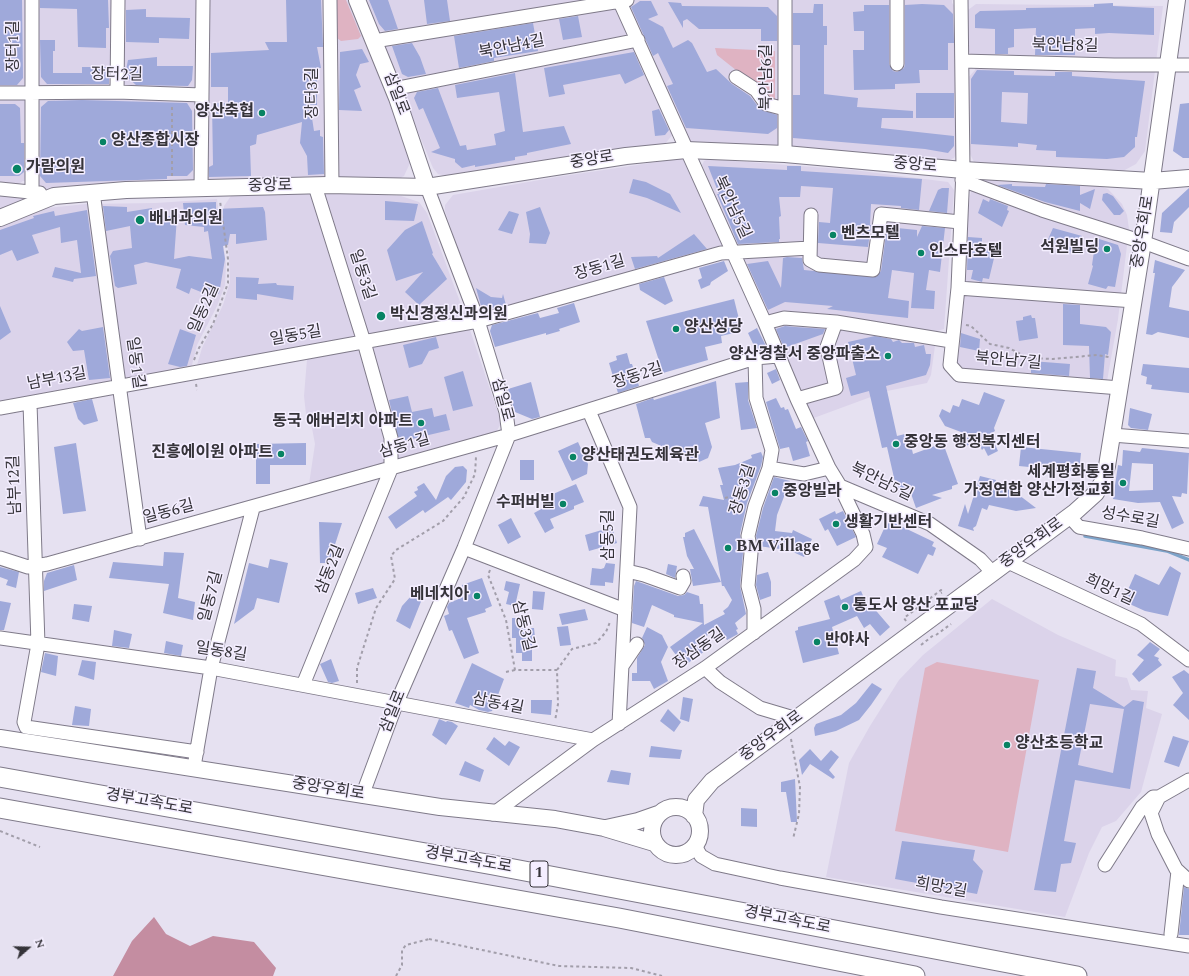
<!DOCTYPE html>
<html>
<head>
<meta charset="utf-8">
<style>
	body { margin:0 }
	#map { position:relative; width:1189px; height:976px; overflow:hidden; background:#e6e1f1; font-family:Spectral,serif }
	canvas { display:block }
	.north { position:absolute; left:8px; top:928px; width:40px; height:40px; -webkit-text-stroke:3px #f4eeff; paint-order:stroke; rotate:70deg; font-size:11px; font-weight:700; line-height:16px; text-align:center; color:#353339 }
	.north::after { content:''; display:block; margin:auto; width:14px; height:18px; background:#353339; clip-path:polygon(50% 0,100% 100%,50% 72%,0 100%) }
</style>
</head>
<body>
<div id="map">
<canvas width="1189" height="976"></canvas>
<div class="north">N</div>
</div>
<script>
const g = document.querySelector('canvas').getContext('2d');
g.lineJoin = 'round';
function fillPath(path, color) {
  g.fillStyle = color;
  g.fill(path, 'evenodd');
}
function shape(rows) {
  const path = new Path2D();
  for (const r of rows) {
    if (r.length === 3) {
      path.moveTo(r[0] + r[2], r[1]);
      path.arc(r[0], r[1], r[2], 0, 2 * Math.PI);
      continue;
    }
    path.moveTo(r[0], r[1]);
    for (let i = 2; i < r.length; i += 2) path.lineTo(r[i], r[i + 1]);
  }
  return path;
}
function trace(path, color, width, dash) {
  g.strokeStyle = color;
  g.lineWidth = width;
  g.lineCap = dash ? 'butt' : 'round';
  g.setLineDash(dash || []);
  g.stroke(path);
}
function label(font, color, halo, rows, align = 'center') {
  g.font = font + ' Spectral,"Noto Sans KR",serif';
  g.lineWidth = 3;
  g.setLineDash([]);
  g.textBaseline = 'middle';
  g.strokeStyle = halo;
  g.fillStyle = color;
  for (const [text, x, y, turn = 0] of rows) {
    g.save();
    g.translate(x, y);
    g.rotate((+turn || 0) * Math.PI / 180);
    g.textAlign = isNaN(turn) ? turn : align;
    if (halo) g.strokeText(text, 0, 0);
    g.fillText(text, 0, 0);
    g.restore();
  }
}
fillPath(shape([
	[0,0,325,0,328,174,322,179,57,189,42,189,35,182,23,181,14,187,0,187],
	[337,0,351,0,365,43,376,67,410,158,410,163,404,176,396,180,341,180,336,176],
	[366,0,613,0,673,134,665,144,650,148,451,177,438,174,433,168,405,100,409,91,406,82,397,78,383,48,389,42,387,33,379,31],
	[624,0,952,0,952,3,958,9,957,152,954,158,947,161,688,143,683,136,644,39],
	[976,4,1163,6,1145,151,1136,164,1121,172,978,165,974,162,970,154,968,78,975,70,976,60,968,51,968,10],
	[684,158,722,244,717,247,483,317,479,311,445,211,445,205,453,195,557,177],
	[708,159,853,170,948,182,954,190,944,329,937,331,931,375,927,383,887,391,811,419,702,165,704,161],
	[986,179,1100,186,1108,189,1122,204,1127,215,1129,229,1118,319,1107,381,961,370,953,364,970,196,972,188,980,180],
	[0,192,45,197,0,216],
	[336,192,401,196,419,202,427,213,466,318,500,419,500,425,494,436,308,491,315,444,312,428,306,414,304,396,308,347,197,365,202,348,223,305,230,282,229,254,224,229,224,206,233,193],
	[217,199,226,264,225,285,217,306,197,345,191,369,0,402,0,223,47,208,86,204,156,203],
	[992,599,1058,635,1116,660,1115,676,1127,678,1131,690,1148,691,1146,708,1162,714,1141,792,1116,821,1102,827,1089,853,1065,917,826,877,849,763,870,726,899,680,923,655]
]), '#dbd3ea');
fillPath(shape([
	[337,0,346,0,361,36,358,39,341,41,337,38],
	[715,48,775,51,775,101,717,55],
	[937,662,1039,680,1008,852,895,831,925,668]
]), '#dfb3c2');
fillPath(shape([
	[154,917,166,934,190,946,213,936,254,942,276,968,273,976,113,976,132,941]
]), '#c48da1');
trace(shape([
	[1085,536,1167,551,1189,560]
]), '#7ca3c9', 3.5);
fillPath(shape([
	[0,0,22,0,23,78,17,85,0,85],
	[40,0,108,0,109,28,106,28,106,48,78,47,77,9,40,8],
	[286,0,321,0,323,47,317,47,321,68,317,68,317,105,310,105,314,131,320,130,320,136,323,137,324,174,308,175,307,156,300,143,302,122,257,135,256,144,250,146,251,176,209,177,209,167,213,165,212,103,228,103,228,87,211,87,211,53,269,50,265,42,287,42],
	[369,0,388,0,398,29,385,31,379,24],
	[424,0,447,0,450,21,427,24],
	[640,1,651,1,658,15,648,19,663,27,673,48,688,40,692,43,707,72,716,69,732,84,750,96,760,109,777,115,777,128,768,134,686,128,667,86,673,84,658,53,653,56,631,7],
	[668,2,681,3,682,6,768,7,777,16,777,41,761,41,761,29,699,29,687,19,683,21,683,28],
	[1113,3,1113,6,1154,8,1154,35,1109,33,1095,34,1095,28,1075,29,1075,55,1035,55,1036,28,1016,29,1014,29,1014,47,1008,48,1008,54,995,54,995,29,975,28,975,15,980,11,1026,10,1026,8,1094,7,1094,4],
	[814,4,823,4,823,26,827,26,827,45,824,45,824,94,858,98,857,107,913,111,913,118,882,118,881,128,954,136,954,146,948,153,925,149,793,138,793,95,800,95,800,45,793,45,793,13,813,13],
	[922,4,944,5,953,14,954,43,948,43,948,70,919,70,920,83,895,84,895,89,854,90,853,50,864,50,864,31,854,31,853,12,864,11,864,5,889,5,889,64,893,71,897,72,904,68,905,64,905,5],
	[146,9,146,17,190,18,189,39,159,38,159,43,126,42,126,10],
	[578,16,582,37,563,40,559,19],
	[533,23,538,51,494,58,494,61,459,68,454,36],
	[40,40,55,40,55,51,53,51,53,73,82,73,82,67,109,67,109,84,47,84,41,77],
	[412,43,420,57,426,74,408,77,402,74,392,46],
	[362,49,369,62,360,64,356,75,361,87,354,90,362,111,339,110,340,52],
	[634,52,644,75,625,84,620,74,563,85,565,94,549,97,544,68],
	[157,57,157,66,193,66,192,80,188,86,136,85,125,75,128,60],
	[977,70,1014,71,1014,75,1055,76,1055,72,1072,72,1072,76,1145,81,1137,137,1135,137,1135,147,1124,157,1107,159,1056,157,1056,151,1036,150,1037,145,1018,143,1018,147,971,144,971,79],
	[1002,92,1028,93,1027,124,1001,122],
	[515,73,523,132,564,126,571,144,527,153,527,155,515,157,515,160,475,167,475,165,462,168,455,162,455,159,431,152,440,148,423,108,419,110,414,98,417,92,438,88,460,146,466,145,467,150,496,145,494,134,505,131,499,92,457,98,455,85],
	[916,93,954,93,954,118,916,118],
	[82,100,187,103,192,111,193,170,187,176,167,176,167,179,46,183,40,176,41,107,48,101],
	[1189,103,1189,158,1183,158,1173,151,1180,104],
	[0,104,15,104,20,108,21,143,24,143,24,172,19,176,0,176],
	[659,109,669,130,665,135,655,136,652,111],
	[708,166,787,170,787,166,801,166,801,171,922,179,919,210,901,208,901,206,871,204,870,225,871,225,868,247,818,243,819,222,830,223,833,188,801,186,800,197,779,197,781,216,779,217,780,239,779,239,779,242,738,244,717,194,719,194],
	[633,179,646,182,670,194,681,213,647,198,629,193],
	[1012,184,1012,186,1045,187,1046,184,1080,186,1080,195,1095,189,1090,209,1080,203,1080,211,1045,202,997,185],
	[942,188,949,188,947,213,929,211,938,190],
	[1189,188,1189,207,1174,222,1172,233,1160,232,1162,213],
	[1107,193,1113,196,1124,211,1120,215,1114,215,1102,200,1103,194],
	[983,199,989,202,990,199,1008,206,1007,210,1009,211,1002,227,978,213],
	[385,201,418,204,414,221,385,220],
	[216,202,216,209,263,207,265,212,267,240,236,244,236,234,230,234,228,245,223,246,225,259,219,294,202,289,201,292,191,288,189,294,176,288,181,269,146,262,134,265,137,284,118,288,115,286,110,256,113,251,132,248,130,226,106,231,103,206,127,207,127,212,152,208,152,214,177,217,174,259,189,256,212,259,208,231,204,232,204,227,185,225,183,203],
	[540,207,550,233,546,244,529,243,530,234,526,212],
	[87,210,96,276,74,279,73,282,52,277,55,267,81,273,77,240,61,243,60,227,32,235,39,253,17,261,12,250,0,255,0,230,34,218,33,216,54,211,55,216],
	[509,211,519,214,512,234,498,230],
	[422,221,433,253,432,254,447,279,419,305,405,292,423,272,396,281,387,250,405,230],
	[922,226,945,228,940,272,929,270,926,290,935,291,934,309,911,308,914,273,892,270,888,298,909,301,908,318,827,309,833,306,785,302,768,310,747,264,768,261,781,288,783,258,787,257,802,258,804,270,876,277,881,271,887,227,917,230,917,237],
	[1053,228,1082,236,1078,247,1072,245,1070,254,1046,244],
	[694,234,707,249,635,269,631,257,657,256,658,258],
	[968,237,982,238,982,248,993,251,995,254,989,279,983,278,982,282,971,279,973,270,967,270],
	[1096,238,1118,245,1121,254,1115,287,1108,286,1106,289,1088,284,1093,266,1092,265],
	[1155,260,1185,270,1172,287,1169,307,1189,311,1189,338,1158,332,1152,335,1146,334,1155,273,1153,273],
	[724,261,728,271,711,282,710,285,701,289,698,280,702,278,699,268],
	[236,277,259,278,258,284,276,283,277,285,294,286,293,300,257,294,257,300,236,298],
	[664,277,673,301,665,305,640,290,639,284],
	[476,288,491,297,502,298,503,294,506,305,486,310,481,306],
	[734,299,742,331,721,336,722,343,705,347,708,360,663,373,646,321],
	[574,303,580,322,559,329,560,331,546,335,546,333,495,347,490,331,492,325,538,313,540,318,559,313,557,308],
	[1063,304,1080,305,1080,324,1106,327,1111,332,1108,355,1105,354,1103,379,1090,378,1089,346,1063,345],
	[0,306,11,332,0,340],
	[1031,315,1032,318,1035,318,1038,338,1019,341,1016,321,1023,320,1023,317],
	[785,326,795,327,825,329,823,334,784,348,776,329],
	[103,327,110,378,89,380,84,350,73,351,67,342,79,329,82,331],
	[757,328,766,346,765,349,756,350,748,333],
	[180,329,196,335,187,366,180,367,168,364],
	[961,333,980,339,979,351,960,347],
	[875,336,891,339,893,342,899,340,902,343,914,343,915,347,924,345,926,354,931,354,930,365,926,375,886,386,897,436,905,434,907,442,910,441,913,454,943,443,958,484,952,486,952,489,932,495,942,498,916,508,909,488,897,491,887,447,882,448,869,391,851,396,846,378,856,375,848,342],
	[436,337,439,348,429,351,422,364,409,368,403,345],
	[627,353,630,364,632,364,639,386,618,393,609,363,617,360,616,356],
	[1031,361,1070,364,1069,376,1031,373],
	[1143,364,1189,368,1189,393,1151,389,1152,385,1146,384,1147,377,1141,375],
	[776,369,780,380,772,384,767,373],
	[463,371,473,406,453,411,444,377],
	[716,381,720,418,705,423,712,447,708,458,699,462,652,442,650,438,645,438,636,404,653,398,654,400],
	[531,382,540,417,532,419,515,412,508,389],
	[748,382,748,400,757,428,741,430,735,383],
	[984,392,1005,400,994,428,995,431,990,434,998,451,988,456,984,448,982,450,977,441,964,447,960,438,969,435,945,426,939,416,942,409,950,413,953,405,959,407,962,399,979,405],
	[408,396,412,412,432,408,434,417,446,414,450,430,399,442,389,400],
	[776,398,781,408,784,407,785,410,788,409,796,429,801,427,808,441,806,442,810,456,793,461,789,447,780,449,766,402],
	[92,399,98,421,84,425,78,419,73,403],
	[1130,408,1152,414,1148,430,1131,428,1128,425],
	[578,442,588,464,587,474,572,481,558,451],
	[76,443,86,511,63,514,54,447],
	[306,443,306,465,270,465,270,484,256,484,256,444],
	[1021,447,1081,453,1079,472,1019,466],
	[1142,448,1189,453,1187,494,1182,493,1181,497,1172,496,1184,523,1172,529,1160,502,1138,503,1113,499,1118,465,1122,466,1123,450,1140,452],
	[1132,463,1153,464,1153,490,1129,491],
	[761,452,763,457,761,466,747,503,740,534,743,553,740,586,746,614,735,623,738,629,736,630,738,634,727,640,719,627,698,642,705,651,684,666,670,647,703,623,674,617,674,615,652,605,644,627,632,623,634,586,636,581,678,596,684,595,687,592,699,596,700,604,703,604,704,625,725,614,723,611,728,607,732,600,724,586,722,586,708,507,699,506,703,496,724,500,720,485,723,485,718,468,735,465,752,458,751,455],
	[520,460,534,460,534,480,520,480],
	[463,466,467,470,466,482,451,500,448,497,425,513,423,510,396,529,388,517,417,496,414,492,418,490,417,487,424,483,436,500,446,476,455,467],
	[980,476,996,480,995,484,1016,489,1015,492,1036,508,1016,511,989,505,987,510,982,508,976,526,973,528,974,531,958,526,965,504,968,514],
	[774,477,790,481,777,515,775,531,792,533,793,530,812,539,804,557,780,546,780,549,758,546,756,536,763,508],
	[576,484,584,502,574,506,574,509,550,519,554,528,545,533,534,513,547,506,544,498],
	[835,511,836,514,843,511,856,537,837,546,828,529,825,531,819,519],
	[511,518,521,537,508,544,498,525],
	[888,520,934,542,932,546,936,548,933,556,928,554,918,574,882,557,887,548,877,544],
	[319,522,342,523,329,563,320,563],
	[612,527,617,543,589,551,585,535],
	[694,529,721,582,693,586,690,569,694,569,687,556,683,537,685,537,685,533],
	[164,552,184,553,178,598,195,602,193,620,163,613,169,584,109,578,113,562,163,566],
	[270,559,288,563,279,603,257,598,254,609,234,624,249,563,268,568],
	[606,563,615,564,613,583,605,582,605,586,590,585,592,568,601,569,604,568],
	[668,564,677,566,675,578,666,574],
	[74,565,77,580,44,591,44,581,47,573],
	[1170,566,1181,573,1168,616,1145,611,1123,601,1135,574,1159,585],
	[0,567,19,572,16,588,6,585,8,580,0,577],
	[768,572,771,582,771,596,760,600,756,585,757,575],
	[482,578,492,606,485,609,486,612,467,618,479,653,464,659,452,630,449,631,444,616,449,614,447,607,449,603,466,596,462,585],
	[506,581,520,584,515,606,506,604,509,592,504,590],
	[373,588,377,598,358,604,355,593],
	[533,591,545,592,543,610,532,609],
	[861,591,869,609,872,606,890,627,880,636,870,624,864,628,857,616,832,627,839,654,803,663,795,631,798,630,798,627,830,619,824,601,839,595,841,600],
	[412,595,422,599,410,629,396,621,402,606],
	[0,601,11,603,4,630,0,630],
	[74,604,92,606,89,622,72,619],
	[585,609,588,620,562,625,559,614],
	[512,618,522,618,522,628,534,628,535,638,532,638,532,661,522,661,522,653,516,653,516,638,512,638],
	[568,626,571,645,560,646,557,627],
	[647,627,662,635,668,647,661,662,668,681,654,689,650,681,632,681,632,673,637,673,637,658,645,645,642,638],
	[114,630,132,634,129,648,112,646],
	[166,641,183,645,181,656,164,653],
	[1150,642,1160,649,1154,656,1159,658,1158,660,1162,665,1139,682,1132,674,1144,660,1137,655],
	[45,653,58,656,56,676,41,672],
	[331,659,339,681,332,683,328,682,320,664],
	[82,660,96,662,94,680,78,675],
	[472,663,504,679,492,711,488,712,479,710,470,705,469,708,455,703],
	[1077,668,1096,671,1093,688,1124,707,1133,700,1144,702,1130,789,1075,780,1064,841,1076,843,1071,863,1061,864,1056,892,1034,890],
	[1090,704,1124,709,1113,773,1078,765],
	[1184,670,1189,674,1189,720,1173,705,1183,693,1172,677],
	[872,683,882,689,871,705,859,720,836,731,815,736,814,728,816,724,841,715,856,703],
	[683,697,693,699,689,722,680,719],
	[531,700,552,700,551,715,531,713],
	[75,706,91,709,89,726,72,725],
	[668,709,681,722,674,732,660,721],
	[439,719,446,722,447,721,452,722,458,726,446,745,432,735],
	[1173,736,1189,741,1179,767,1164,762],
	[494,737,505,746,509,741,520,747,509,766,486,749],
	[651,746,682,750,680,759,649,757],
	[810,749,821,761,831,750,839,757,829,770,835,777,833,779,810,764,802,775,799,760],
	[465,761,484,770,480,782,459,775],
	[611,770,631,773,629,785,607,782],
	[795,779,797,822,791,822,786,792,781,792,781,782],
	[741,808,757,809,757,827,741,826],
	[902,841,975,850,973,860,983,871,977,894,895,879],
	[1184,887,1189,889,1189,935,1179,935]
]), '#9fa9da');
const minor = shape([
	[330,0,332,185],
	[785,0,785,154],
	[961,0,963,170,958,288,950,365,959,375,1120,388],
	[374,41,627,0],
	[962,61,1114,65,1189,65],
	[897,64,897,0],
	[736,77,756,90,766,104,785,109],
	[393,89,638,40],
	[117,92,118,0],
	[0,93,117,92,202,95],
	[962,180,1042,210,1143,242,1189,259],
	[201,188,203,0],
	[0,189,40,193],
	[32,192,32,0],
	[93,192,140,539],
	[811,215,810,260,819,265,873,270,881,214,960,222],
	[958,288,1134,301],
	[765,323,784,318,836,322,951,341],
	[797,399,836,388,827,347,836,322],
	[30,403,38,644,24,722,26,727,197,752],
	[0,408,478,321,721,253,810,248],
	[589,411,630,507,619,724],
	[1112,435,1189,441],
	[769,468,804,474,829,468],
	[840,486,930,524,980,559,993,573],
	[1069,516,1079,527,1142,538,1189,549],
	[464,548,625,610],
	[0,558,28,567,47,564,509,435,755,358,778,356],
	[1008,562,1141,624,1189,660],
	[627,571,644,575,680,588,684,581,683,576],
	[754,633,754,609,748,586,751,553,748,536,755,506,769,468,772,450,756,398,755,358],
	[0,638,211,668,593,740],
	[622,666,637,644],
	[705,668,720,682,760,708,797,719],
	[303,685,391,469,391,438,364,342,315,186],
	[195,761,211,668,253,508],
	[362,796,397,702,464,548,509,435,506,412,478,321,427,187],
	[1159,797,1151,813,1158,834,1176,869,1189,881],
	[493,814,593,740,705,668,854,560,866,547,863,534,840,486,829,468,797,399,765,323,619,0],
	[695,846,701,856,715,864,780,878,941,907,1189,946],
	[1105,865,1142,807,1153,797,1159,797,1189,780],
	[1171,934,1178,871]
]);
const major = shape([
	[357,0,397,98,427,187],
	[0,218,54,196,126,190,328,185,427,187,626,156,686,150,785,154,963,170,1152,181,1189,178],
	[0,738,440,807,555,819,604,828,654,843],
	[676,831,24],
	[694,816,696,800,712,781,1075,512,1096,493,1103,481,1107,466,1143,242,1177,0],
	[606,828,638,821,658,814]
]);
const highway = shape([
	[0,777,493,865,1077,976],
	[0,808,619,918,915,976]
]);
trace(minor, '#7f7a89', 15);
trace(major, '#7f7a89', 18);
trace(highway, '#7f7a89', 21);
trace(shape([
	[172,176,172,106],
	[966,325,971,326,990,344,1009,348,1028,358,1053,359,1097,355,1109,357],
	[194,360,199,348,213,324,228,283,228,259,220,201],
	[196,384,197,390],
	[725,498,747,492],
	[490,570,488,575,506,620,515,670,557,670,558,704,555,721],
	[906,621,904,618,941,590,943,592,941,593],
	[936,635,951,624],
	[921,645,935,634],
	[557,670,572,649,596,643,606,632,610,622],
	[506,672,515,670],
	[357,683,357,668,376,608,395,579,391,556,396,550,443,521,464,497,475,474,476,457],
	[791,739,800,787,799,814,793,839],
	[0,831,40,847],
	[429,939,559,966,631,968,662,976],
	[396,976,402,965,402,950,406,945,429,939]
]), '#a29eaa', 2, [3, 3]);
trace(minor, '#fff', 13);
trace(major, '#fff', 16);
trace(highway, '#fff', 19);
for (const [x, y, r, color] of [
	[262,113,4,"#078363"],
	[103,142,4,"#078363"],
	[17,169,5,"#078363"],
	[140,220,5,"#078363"],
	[833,235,4,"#078363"],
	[1107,249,4,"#078363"],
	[921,253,4,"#078363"],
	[381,316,5,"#078363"],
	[676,329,4,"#078363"],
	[888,356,4,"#078363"],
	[421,423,4,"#078363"],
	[896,444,4,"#078363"],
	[281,454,4,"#078363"],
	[573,457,4,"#078363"],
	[1123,483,4,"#078363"],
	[775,493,4,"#078363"],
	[563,504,4,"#078363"],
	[836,524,4,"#078363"],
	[728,548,4,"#078363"],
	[477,596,4,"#078363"],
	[845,607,4,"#078363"],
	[817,642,4,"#078363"],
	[1007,745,4,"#078363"]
]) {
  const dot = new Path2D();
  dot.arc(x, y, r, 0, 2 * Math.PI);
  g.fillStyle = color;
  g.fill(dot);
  trace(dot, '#f4eeff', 1.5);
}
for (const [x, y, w] of [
	[539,874,18]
]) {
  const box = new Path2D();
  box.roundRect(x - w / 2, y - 13, w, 26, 3);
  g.fillStyle = '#f4eeff';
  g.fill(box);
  trace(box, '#353339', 1);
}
label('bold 15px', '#353339', null, [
	["1",539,874]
]);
label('16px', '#353339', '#f4eeff', [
	["장터1길",15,46,-90],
	["북안남8길",1065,47,1],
	["북안남4길",512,48,-11],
	["장터2길",117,76,1],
	["북안남6길",768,77,-90],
	["장터3길",314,93,-90],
	["삼일로",395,94,69],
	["중앙로",592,161,-9],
	["중앙로",915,166,5],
	["중앙로",270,187,-1],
	["북안남5길",731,208,65],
	["중앙우회로",1144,232,-81],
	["장동1길",600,269,-16],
	["일동3길",361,275,72],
	["일동2길",205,309,-66],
	["일동5길",296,337,-10],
	["북안남7길",1008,362,5],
	["일동1길",134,363,82],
	["장동2길",638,377,-18],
	["남부13길",57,380,-11],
	["삼일로",501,400,75],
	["삼동1길",405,447,-16],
	["북안남5길",881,483,26],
	["남부12길",16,485,-92],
	["장동3길",744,490,-73],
	["일동6길",169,513,-15],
	["성수로길",1130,519,10],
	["삼동5길",610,535,-90],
	["중앙우회로",1032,544,-36],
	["삼동2길",331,570,-68],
	["희망1길",1109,591,25],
	["일동7길",212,597,-75],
	["삼동3길",522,626,76],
	["장삼동길",700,650,-35],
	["일동8길",221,653,9],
	["삼동4길",498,705,11],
	["삼일로",394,712,-68],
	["중앙우회로",772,737,-36],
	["중앙우회로",328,790,9],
	["경부고속도로",149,803,10],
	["경부고속도로",468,861,10],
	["희망2길",941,889,10],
	["경부고속도로",787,921,11]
]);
label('bold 16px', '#353339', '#f4eeff', [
	["양산축협",254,113,"right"],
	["양산종합시장",111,142],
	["가람의원",26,169],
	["배내과의원",149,220],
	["벤츠모텔",841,235],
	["석원빌딩",1099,249,"right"],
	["인스타호텔",929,253],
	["박신경정신과의원",390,316],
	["양산성당",684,329],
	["양산경찰서 중앙파출소",880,356,"right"],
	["동국 애버리치 아파트",413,423,"right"],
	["중앙동 행정복지센터",904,444],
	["진흥에이원 아파트",273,454,"right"],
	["양산태권도체육관",581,457],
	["세계평화통일",1115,474,"right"],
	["가정연합 양산가정교회",1115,492,"right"],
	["중앙빌라",783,493],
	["수퍼버빌",555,504,"right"],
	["생활기반센터",844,524],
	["BM Village",736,548],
	["베네치아",469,596,"right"],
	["통도사 양산 포교당",853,607],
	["반야사",825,642],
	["양산초등학교",1015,745]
], 'left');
</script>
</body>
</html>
